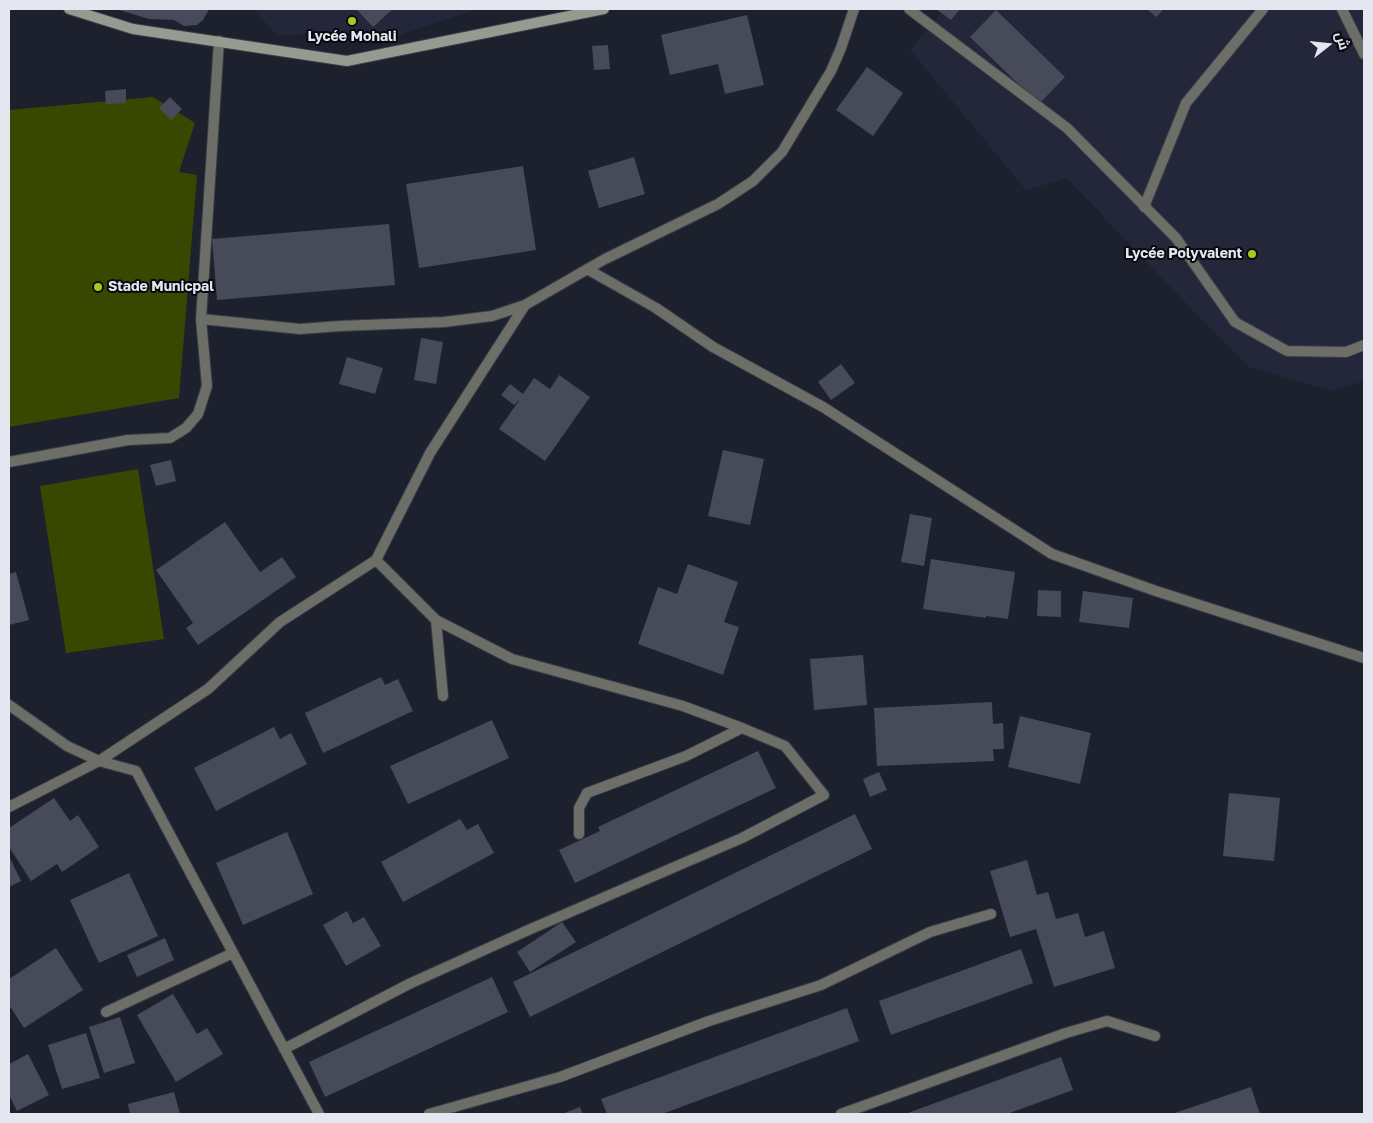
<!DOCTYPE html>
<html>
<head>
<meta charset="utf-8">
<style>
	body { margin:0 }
	#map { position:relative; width:1373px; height:1123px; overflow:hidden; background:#1d212d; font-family:"Golos Text",Cairo,sans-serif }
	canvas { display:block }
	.frame { position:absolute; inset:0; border:10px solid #e5e7f0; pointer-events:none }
	.north { position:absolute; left:1303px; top:20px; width:50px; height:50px; -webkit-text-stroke:4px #090a10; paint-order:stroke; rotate:74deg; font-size:14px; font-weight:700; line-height:20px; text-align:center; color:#e5e7f0 }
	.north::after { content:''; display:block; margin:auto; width:18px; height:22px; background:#e5e7f0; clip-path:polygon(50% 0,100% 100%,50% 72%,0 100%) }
</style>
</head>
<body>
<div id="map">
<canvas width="1373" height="1123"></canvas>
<div class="frame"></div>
<div class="north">ش</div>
</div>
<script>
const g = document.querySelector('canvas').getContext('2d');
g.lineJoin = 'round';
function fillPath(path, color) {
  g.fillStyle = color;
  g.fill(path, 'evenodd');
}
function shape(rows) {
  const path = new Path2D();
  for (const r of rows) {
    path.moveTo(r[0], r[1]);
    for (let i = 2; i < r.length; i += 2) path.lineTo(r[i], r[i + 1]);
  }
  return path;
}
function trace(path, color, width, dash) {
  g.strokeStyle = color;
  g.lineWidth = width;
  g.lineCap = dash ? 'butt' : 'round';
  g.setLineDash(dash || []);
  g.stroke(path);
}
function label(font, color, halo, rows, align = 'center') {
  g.font = font + ' "Golos Text",sans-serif';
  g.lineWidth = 4;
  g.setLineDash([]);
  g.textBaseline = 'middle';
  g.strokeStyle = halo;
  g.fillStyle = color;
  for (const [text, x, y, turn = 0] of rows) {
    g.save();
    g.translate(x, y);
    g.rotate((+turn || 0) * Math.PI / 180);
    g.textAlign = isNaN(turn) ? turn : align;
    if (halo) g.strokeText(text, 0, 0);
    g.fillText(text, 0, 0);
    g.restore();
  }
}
fillPath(shape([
	[253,9,478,9,393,37,350,33,277,35],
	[945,9,1364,9,1364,381,1332,391,1249,367,1199,317,1067,178,1026,190,910,50]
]), '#232739');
fillPath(shape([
	[153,97,195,123,179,172,197,175,179,398,9,427,9,110],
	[138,469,164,639,66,653,40,486]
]), '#3a4701');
fillPath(shape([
	[116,9,209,9,203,20,197,25,184,26,174,20,149,19],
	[356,9,393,9,373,27],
	[936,9,960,9,951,20],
	[1147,9,1164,9,1156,17],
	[996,10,1065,77,1039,104,970,37],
	[747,15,764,85,725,94,718,64,670,75,661,35],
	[608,45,610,69,594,70,592,46],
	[867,67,903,93,873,136,836,110],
	[126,89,126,103,106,104,105,91],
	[170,97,182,109,171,120,159,108],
	[634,157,645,194,599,208,588,171],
	[523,166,536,250,419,268,406,184],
	[389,224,395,285,217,300,212,239],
	[421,338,443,342,436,384,414,380],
	[347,357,383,368,375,394,339,384],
	[841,364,855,383,831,400,818,382],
	[559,375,590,397,545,461,499,429,520,399,514,405,501,395,510,384,523,394,534,378,550,389],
	[723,450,764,459,750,525,708,516],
	[171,460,176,481,156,486,150,465],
	[910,514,932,518,924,566,901,562],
	[225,522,260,572,282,557,296,577,198,645,186,628,193,623,156,570],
	[931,559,1015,572,1008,619,986,616,986,618,923,609],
	[688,564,738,582,724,622,739,627,723,675,638,644,658,587,677,594],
	[16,572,29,620,9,625,9,574],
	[1038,590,1061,591,1061,617,1037,616],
	[1083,591,1133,598,1129,628,1079,622],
	[863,655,867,705,814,710,810,659],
	[381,677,385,685,398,679,413,711,323,753,305,713],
	[992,702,993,724,1003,723,1004,749,993,749,994,761,877,766,874,708],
	[1020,716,1091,733,1080,784,1008,767],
	[492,720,509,758,408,804,390,766],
	[274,727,280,739,291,733,307,764,216,811,194,768],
	[758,751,776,788,575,883,559,850,600,831,598,827],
	[879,772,887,790,870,797,863,779],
	[1229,793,1280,798,1274,861,1223,856],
	[54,798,70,821,78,815,99,847,62,872,57,864,31,881,9,847,9,828],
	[855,814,872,849,530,1017,513,982],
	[460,819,467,830,478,824,494,853,403,902,381,862],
	[287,832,313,894,243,925,216,863],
	[9,856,21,881,9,887],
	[1027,860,1037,895,1048,892,1056,919,1078,913,1085,937,1104,931,1115,968,1054,987,1036,929,1010,937,990,871],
	[129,873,158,936,99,963,70,900],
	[347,911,353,923,364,917,381,946,346,966,323,925],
	[562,922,576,942,530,972,517,952],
	[165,938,174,960,137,977,127,955],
	[56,948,83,990,24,1028,9,1005,9,979],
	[1021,949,1033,983,891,1035,879,1001],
	[492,977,508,1012,325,1097,309,1062],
	[173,994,197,1034,207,1028,223,1054,176,1082,137,1015],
	[847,1008,859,1041,662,1114,607,1114,601,1099],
	[120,1017,135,1063,104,1073,89,1027],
	[86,1033,100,1078,62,1089,48,1045],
	[28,1054,49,1095,17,1111,9,1095,9,1064],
	[1061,1057,1073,1090,1007,1114,905,1114],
	[1251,1087,1260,1114,1172,1114],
	[174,1092,180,1114,130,1114,128,1104],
	[580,1107,583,1114,562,1114]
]), '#474b59');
const lane = shape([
	[909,9,1067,128,1176,238,1235,322,1287,351,1346,352,1364,345],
	[1342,9,1364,54],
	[1144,207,1186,103,1263,9]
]);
const street = shape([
	[587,269,656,308,713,347,823,407,1052,554,1156,591,1364,658],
	[201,319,219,41],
	[9,462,128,440,170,438,186,428,198,414,207,386,201,319,300,329,340,326,444,322,492,316,525,305,605,259,718,204,753,181,782,152,831,71,841,48,854,9],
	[436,620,443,696],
	[9,705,67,746,99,761,136,771,319,1114],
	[9,807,99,761,208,689,280,622,376,560,430,453,525,305],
	[579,834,579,808,587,793,686,756,742,728],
	[106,1012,233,953],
	[284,1049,409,984,526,931,742,838,824,795,785,746,742,728,683,706,512,659,436,620,376,560],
	[429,1114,560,1077,709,1021,821,985,930,932,991,914],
	[841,1114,1066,1033,1107,1021,1155,1036]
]);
const secondary = shape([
	[69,9,133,29,347,61,604,9]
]);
trace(lane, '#393d48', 12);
trace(street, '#393d48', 12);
trace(secondary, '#393d48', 12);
trace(lane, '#6c6e67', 10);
trace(street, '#6c6e67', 10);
trace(secondary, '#979a8f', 10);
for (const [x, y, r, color] of [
	[352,21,5,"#a6c820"],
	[1252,254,5,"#a6c820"],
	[98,287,5,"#a6c820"]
]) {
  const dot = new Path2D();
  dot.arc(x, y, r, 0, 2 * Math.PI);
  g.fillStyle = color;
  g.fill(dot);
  trace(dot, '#090a10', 2);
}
label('bold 14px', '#e5e7f0', '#090a10', [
	["Lycée Mohali",352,37],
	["Lycée Polyvalent",1242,254,"right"],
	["Stade Municpal",108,287,"left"]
]);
</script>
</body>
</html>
